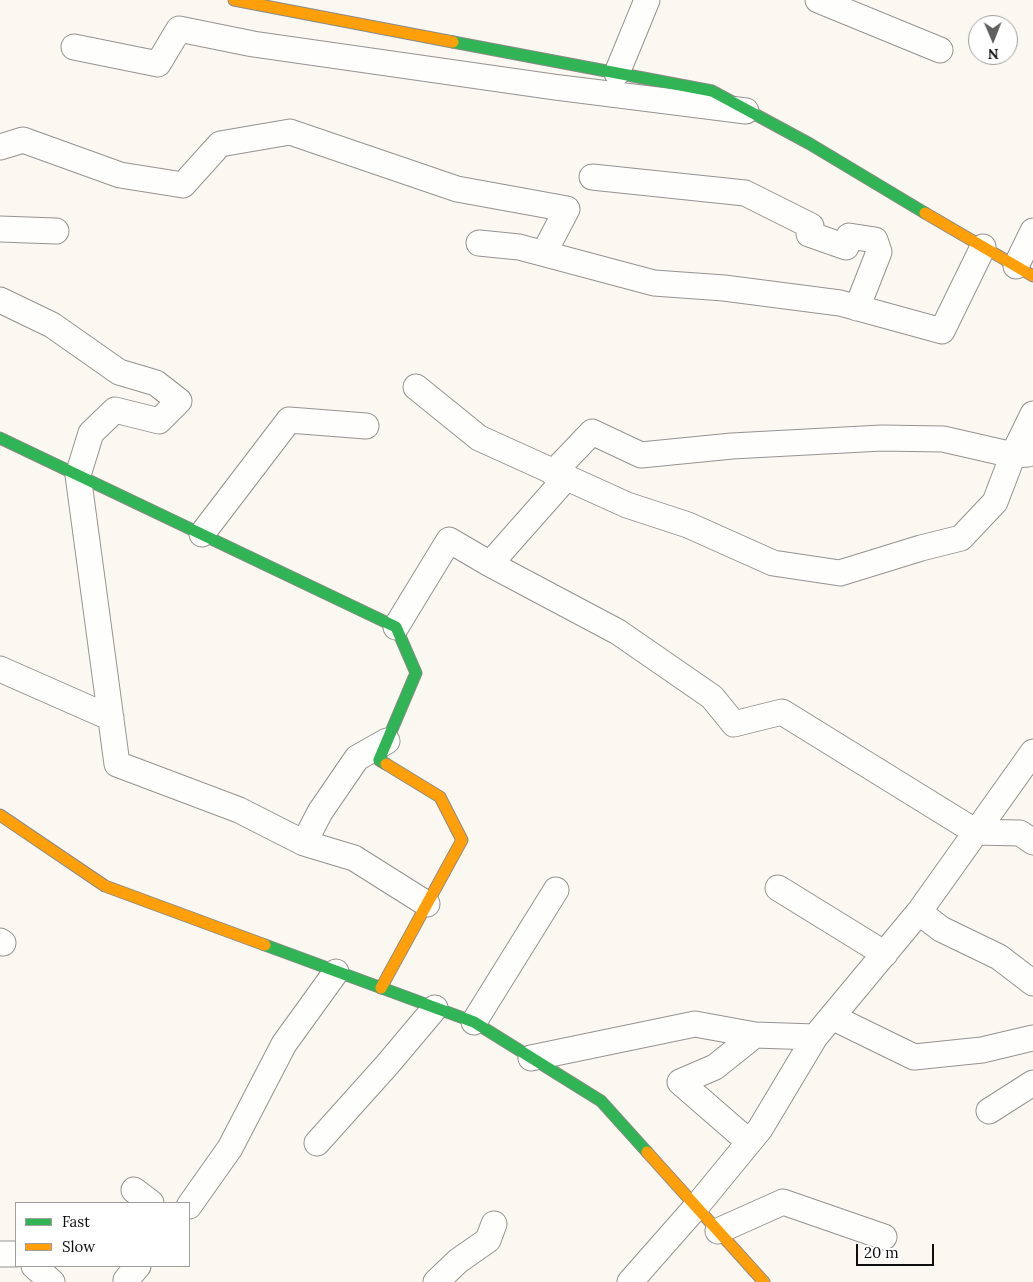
<!DOCTYPE html>
<html>
<head>
<meta charset="utf-8">
<style>
	body { margin:0 }
	#map { position:relative; width:1033px; height:1282px; overflow:hidden; background:#fbf8f2; font-family:Lora,serif }
	canvas { display:block }
	.legend { position:absolute; left:15px; top:1202px; width:175px; height:65px; box-sizing:border-box; background:#fff; border:1px solid #9f9f9f; margin:0; padding:6px 9px; list-style:none; font-size:15px; color:#0e0e0e }
	.legend li { display:flex; align-items:center; gap:10px; height:25px }
	.legend b { width:25px; border:1px solid #9f9f9f }
	.north { position:absolute; left:968px; top:15px; width:50px; height:50px; box-sizing:border-box; background:#fff; border:1px solid #9f9f9f; border-radius:50%; rotate:179deg; font-size:14px; font-weight:700; line-height:20px; text-align:center; color:#0e0e0e }
	.north::after { content:''; display:block; margin:auto; width:18px; height:22px; background:#61605e; clip-path:polygon(50% 0,100% 100%,50% 72%,0 100%) }
	.scale { position:absolute; left:856px; top:1244px; width:78px; height:22px; box-sizing:border-box; border:2px solid #0e0e0e; border-top:0; padding-left:6px; font-size:15px; line-height:18px; white-space:nowrap; color:#0e0e0e; -webkit-text-stroke:4px #fff; paint-order:stroke }
</style>
</head>
<body>
<div id="map">
<canvas width="1033" height="1282"></canvas>
<ul class="legend">
<li><b style="height:6px;background:#30b455"></b>Fast</li>
<li><b style="height:6px;background:#ff9f0a"></b>Slow</li>
</ul>
<div class="north">N</div>
<div class="scale">20 m</div>
</div>
<script>
const g = document.querySelector('canvas').getContext('2d');
g.lineJoin = 'round';
function shape(rows) {
  const path = new Path2D();
  for (const r of rows) {
    path.moveTo(r[0], r[1]);
    for (let i = 2; i < r.length; i += 2) path.lineTo(r[i], r[i + 1]);
  }
  return path;
}
function trace(path, color, width, dash) {
  g.strokeStyle = color;
  g.lineWidth = width;
  g.lineCap = dash ? 'butt' : 'round';
  g.setLineDash(dash || []);
  g.stroke(path);
}
const street = shape([
	[818,0,940,50],
	[74,47,158,64,179,29,253,44,554,87,746,111],
	[617,73,647,0],
	[0,147,23,140,120,175,183,185,220,144,290,132,457,189,567,209,544,253],
	[592,177,745,193,811,226,809,234,846,247,849,236,875,240,879,252,857,308],
	[0,229,56,231],
	[479,243,519,247,654,283,724,288,840,303,942,331,983,247],
	[1016,266,1033,231],
	[0,300,52,325,119,372,156,383,179,401,159,421,115,410,91,433,78,475,117,764,239,810,304,843],
	[416,387,479,438,627,505,688,525,773,563,840,573,921,548,961,538,995,502,1013,455,1033,414],
	[553,473,592,432,641,455,732,446,882,438,943,439,1013,455,1028,454],
	[202,534,289,420,366,426],
	[490,564,566,478],
	[396,627,449,540,490,564,618,632,712,697,734,724,782,712,976,832,1020,833,1033,842],
	[0,669,111,718],
	[387,741,357,758,320,812,304,843,354,858,427,904],
	[778,888,885,954],
	[919,912,1033,752],
	[0,941,3,943],
	[832,1017,914,1057,982,1050,1033,1038],
	[474,1022,556,890],
	[531,1058,695,1024,755,1035],
	[989,1111,1033,1083],
	[749,1142,680,1082,715,1067,755,1035,815,1037],
	[317,1143,387,1065,435,1008],
	[134,1190,151,1203],
	[189,1206,230,1148,284,1044,336,972],
	[718,1231,783,1202,884,1237],
	[0,1254,16,1254],
	[34,1266,52,1282],
	[126,1280,138,1266],
	[436,1282,458,1261,488,1240,494,1224],
	[630,1282,696,1207,760,1129,815,1037,919,912,941,929,999,957,1033,983]
]);
const fast = shape([
	[453,42,712,91,810,144,925,213],
	[0,438,396,627,416,673,379,760,386,764],
	[265,945,474,1022,601,1101,647,1152]
]);
const slow = shape([
	[234,0,453,42],
	[925,213,1033,276],
	[0,815,105,886,265,945],
	[381,988,462,840,440,797,386,764],
	[647,1152,764,1282]
]);
trace(street, '#959391', 27);
trace(fast, '#8b8a87', 13);
trace(slow, '#8b8a87', 13);
trace(street, '#fefefd', 25);
trace(fast, '#30b455', 11);
trace(slow, '#ff9f0a', 11);
</script>
</body>
</html>
